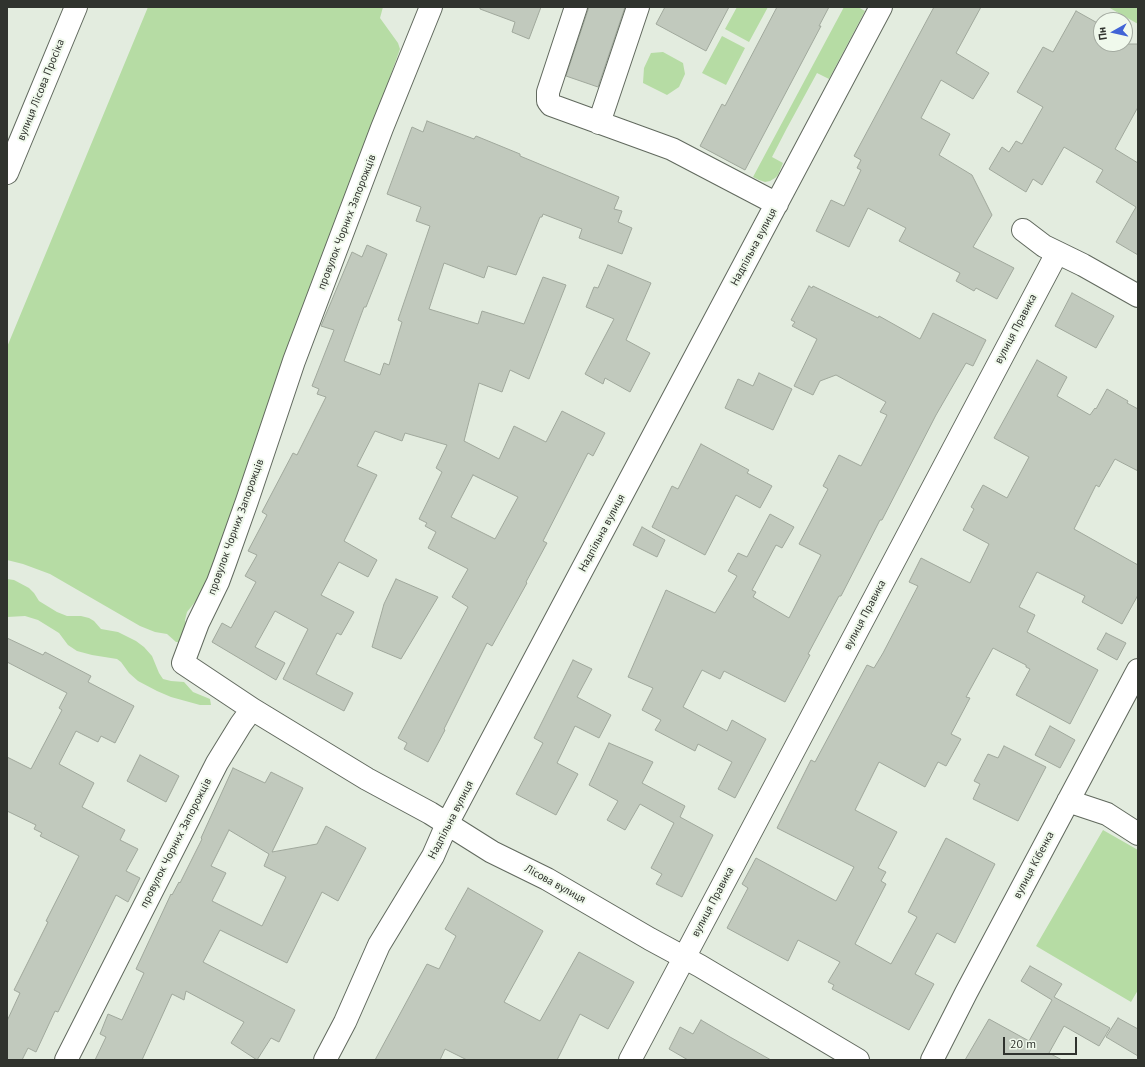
<!DOCTYPE html>
<html>
<head>
<meta charset="utf-8">
<style>
	body { margin:0 }
	#map { position:relative; width:1145px; height:1067px; overflow:hidden; background:#e3ecdf; font-family:"PT Sans",sans-serif }
	canvas { display:block }
	.frame { position:absolute; inset:0; border:8px solid #30332e; pointer-events:none }
	.north { position:absolute; left:1093px; top:12px; width:40px; height:40px; box-sizing:border-box; background:#f0f9ec; border:1px solid #a3aaa0; border-radius:50%; rotate:262deg; font-size:11px; font-weight:700; line-height:16px; text-align:center; color:#30332e }
	.north::after { content:''; display:block; margin:auto; width:14px; height:18px; background:#4164d6; clip-path:polygon(50% 0,100% 100%,50% 72%,0 100%) }
	.scale { position:absolute; left:1003px; top:1037px; width:74px; height:18px; box-sizing:border-box; border:2px solid #30332e; border-top:0; padding-left:5px; font-size:12px; line-height:14px; white-space:nowrap; color:#30332e; -webkit-text-stroke:3px #f0f9ec; paint-order:stroke }
</style>
</head>
<body>
<div id="map">
<canvas width="1145" height="1067"></canvas>
<div class="frame"></div>
<div class="north">Пн</div>
<div class="scale">20 m</div>
</div>
<script>
const g = document.querySelector('canvas').getContext('2d');
g.lineJoin = 'round';
function fillPath(path, color) {
  g.fillStyle = color;
  g.fill(path, 'evenodd');
}
function shape(rows) {
  const path = new Path2D();
  for (const r of rows) {
    path.moveTo(r[0], r[1]);
    for (let i = 2; i < r.length; i += 2) path.lineTo(r[i], r[i + 1]);
  }
  return path;
}
function trace(path, color, width, dash) {
  g.strokeStyle = color;
  g.lineWidth = width;
  g.lineCap = dash ? 'butt' : 'round';
  g.setLineDash(dash || []);
  g.stroke(path);
}
function label(font, color, halo, rows, align = 'center') {
  g.font = font + ' "PT Sans",sans-serif';
  g.lineWidth = 4;
  g.setLineDash([]);
  g.textBaseline = 'middle';
  g.strokeStyle = halo;
  g.fillStyle = color;
  for (const [text, x, y, turn = 0] of rows) {
    g.save();
    g.translate(x, y);
    g.rotate((+turn || 0) * Math.PI / 180);
    g.textAlign = isNaN(turn) ? turn : align;
    if (halo) g.strokeText(text, 0, 0);
    g.fillText(text, 0, 0);
    g.restore();
  }
}
fillPath(shape([
	[148,7,383,7,380,18,398,43,400,49,217,563,199,597,187,612,185,620,187,629,180,642,176,642,167,634,155,632,140,626,50,574,23,564,7,560,7,347],
	[737,7,768,7,749,42,725,29],
	[844,7,858,7,865,11,829,79,817,73,787,128,772,157,783,163,778,175,775,178,770,181,765,182,759,180,753,177],
	[1108,7,1138,8,1138,24],
	[722,36,745,48,726,85,702,73],
	[663,52,683,63,685,74,679,87,667,95,643,83,644,68,651,53],
	[7,579,14,580,29,588,34,593,39,601,57,612,67,616,81,616,89,618,94,621,101,629,118,632,136,641,144,647,152,656,159,673,163,679,171,681,184,682,193,692,210,699,211,705,200,705,171,697,157,691,138,681,129,673,121,662,117,659,92,655,77,651,68,645,59,633,38,620,25,616,7,617],
	[1103,830,1138,850,1138,990,1131,1002,1036,946]
]), '#b6dca4');
const building = shape([
	[480,7,541,7,529,39,512,32,515,22,480,9,480,7],
	[589,7,625,7,598,87,566,76,589,7],
	[665,7,729,7,706,51,656,24,665,7],
	[777,7,829,7,819,26,821,26,745,170,700,146,722,104,725,106,777,7],
	[934,7,981,7,956,53,989,73,973,99,941,80,921,118,950,134,939,155,972,175,992,215,973,247,1014,268,997,299,976,288,974,291,956,281,960,273,899,241,906,228,868,208,849,247,816,231,831,200,844,206,861,170,857,168,861,160,854,156,934,7],
	[1076,11,1101,25,1101,44,1138,44,1138,107,1115,149,1138,163,1138,255,1116,242,1136,207,1096,182,1103,170,1064,147,1042,185,1033,179,1026,192,989,169,1002,147,1009,152,1016,141,1022,144,1043,107,1017,92,1043,47,1053,52,1076,11],
	[427,121,474,139,476,136,520,154,520,156,619,197,614,209,622,211,618,222,632,228,622,254,579,238,582,229,543,214,542,217,540,217,516,275,488,266,484,278,444,263,429,309,478,324,482,311,524,324,543,277,566,285,529,379,510,370,502,392,479,383,464,441,499,459,514,426,546,442,562,411,605,433,593,456,588,453,543,541,547,543,526,582,527,583,492,646,487,643,444,729,445,730,428,762,404,749,407,743,398,738,468,607,452,597,468,569,428,548,436,532,425,526,427,523,419,519,442,472,436,468,447,445,405,433,402,441,375,431,357,466,377,475,344,541,377,560,368,577,339,562,321,595,354,612,341,635,337,633,316,674,353,693,344,711,283,679,308,629,275,611,255,647,285,663,276,680,212,642,222,623,231,628,256,582,245,576,257,555,248,551,267,515,262,512,293,453,297,455,326,397,317,394,319,389,312,386,334,330,321,326,352,252,362,257,367,245,387,254,366,307,364,307,344,361,380,375,384,363,389,365,402,322,398,320,430,226,416,221,421,207,387,194,412,127,423,132,427,121],
	[473,475,518,497,495,539,451,517,473,475],
	[608,265,651,283,626,340,650,353,630,392,605,378,603,384,585,374,614,319,586,307,594,287,598,288,608,265],
	[809,286,812,288,813,286,878,318,879,316,920,339,933,313,986,340,973,366,966,363,936,415,882,520,880,520,841,596,839,596,808,654,810,655,785,702,724,671,720,679,702,670,683,707,727,731,732,720,766,739,735,798,718,789,732,762,698,744,695,751,655,730,661,720,642,710,653,688,628,677,666,590,715,613,737,576,728,571,738,553,747,557,770,514,794,527,782,548,776,545,752,590,756,592,753,597,789,618,821,555,799,544,828,489,823,486,839,455,861,466,887,415,880,412,886,402,836,375,820,381,813,395,794,386,817,339,792,326,795,322,791,320,809,286],
	[1072,293,1114,316,1096,348,1055,326,1072,293],
	[1037,360,1067,377,1057,396,1090,415,1095,408,1096,409,1107,389,1128,401,1127,403,1138,409,1138,471,1115,459,1099,487,1096,485,1074,529,1138,565,1138,595,1122,624,1082,602,1085,596,1037,572,1019,607,1035,615,1027,632,1098,670,1070,724,1016,695,1030,669,1026,667,1026,665,993,648,966,697,970,698,951,734,961,739,946,766,938,762,925,787,879,762,855,810,897,832,878,868,886,872,881,881,886,884,855,944,891,964,917,917,908,912,946,838,995,864,955,943,937,933,915,974,934,984,909,1030,832,989,834,985,828,982,840,962,798,940,788,961,727,928,748,888,742,884,756,858,836,901,854,867,777,828,811,760,815,762,867,665,874,668,883,653,918,586,909,582,921,558,970,583,989,544,963,530,974,509,971,507,983,485,1007,498,1029,457,994,438,1037,360],
	[759,373,792,389,773,430,725,408,738,379,753,386,759,373],
	[701,444,749,470,747,473,772,486,760,508,736,495,705,555,652,527,672,486,678,489,701,444],
	[642,527,665,540,657,557,633,545,642,527],
	[396,579,438,597,401,659,372,647,384,604,396,579],
	[1106,633,1126,643,1117,660,1097,649,1106,633],
	[7,638,43,655,45,652,91,676,88,682,134,706,115,743,101,736,98,742,76,731,59,764,94,783,82,807,125,830,120,840,138,849,126,871,140,878,128,902,116,895,58,1012,55,1011,36,1052,28,1048,22,1060,7,1060,7,1021,20,993,14,990,48,922,46,921,79,856,40,836,42,833,34,829,36,825,7,811,7,757,31,769,62,710,59,708,67,693,7,662,7,638],
	[573,660,592,669,577,697,611,715,599,738,575,726,557,763,578,774,556,815,516,794,543,743,534,738,573,660],
	[1050,726,1075,740,1060,768,1035,755,1050,726],
	[609,743,653,762,642,783,685,806,680,817,713,835,682,897,656,884,662,874,651,868,674,823,640,804,625,830,607,820,618,801,589,785,609,743],
	[1004,746,1046,767,1018,821,973,799,980,784,974,781,988,754,998,758,1004,746],
	[140,755,179,776,166,802,127,781,140,755],
	[233,768,265,783,271,772,303,788,272,852,317,844,326,826,366,848,338,901,322,892,287,963,220,930,203,962,295,1010,279,1042,271,1038,257,1060,231,1043,244,1022,186,991,184,1000,172,994,142,1060,95,1060,106,1037,100,1034,108,1014,122,1020,144,973,136,969,171,894,172,895,179,882,180,883,202,839,201,838,233,768],
	[229,830,269,854,264,866,286,877,262,926,212,901,226,873,211,866,229,830],
	[468,888,543,931,504,1002,540,1021,579,952,634,982,608,1029,580,1014,557,1060,467,1060,445,1049,440,1060,375,1060,427,964,439,969,456,936,445,929,468,888],
	[1030,966,1062,984,1054,997,1110,1028,1099,1046,1064,1026,1049,1053,1062,1060,965,1060,989,1019,1029,1041,1052,1000,1021,981,1030,966],
	[1118,1018,1138,1029,1138,1056,1106,1037,1118,1018],
	[701,1020,730,1037,771,1060,688,1060,669,1049,680,1027,693,1034,701,1020]
]);
fillPath(building, '#c1c9bd');
trace(building, '#a0a89c', 1);
const minor = shape([
	[576,7,548,92,548,101,551,105,672,149,777,204],
	[599,123,638,7],
	[1023,230,1044,246,1083,265,1138,296],
	[252,709,367,779,430,813,492,852,547,879,650,939,700,966,858,1060],
	[1068,801,1107,814,1138,834],
	[66,1060,217,763,241,724,252,709,183,663,198,623,218,582,225,563,247,501,294,361,382,128,431,7],
	[325,1060,345,1022,379,945,433,856,447,824,881,7],
	[630,1060,1057,253],
	[932,1060,966,993,1138,670]
]);
const major = shape([
	[7,173,76,7]
]);
trace(minor, '#61695e', 24);
trace(major, '#61695e', 24);
trace(minor, '#fff', 22);
trace(major, '#fff', 22);
label('11px', '#30332e', '#f0f9ec', [
	["вулиця Лісова Просіка",41,90,-68],
	["провулок Чорних Запорожців",347,222,-69],
	["Надпільна вулиця",754,247,-62],
	["вулиця Правика",1016,329,-62],
	["провулок Чорних Запорожців",236,527,-70],
	["Надпільна вулиця",602,533,-62],
	["вулиця Правика",865,615,-62],
	["Надпільна вулиця",451,820,-63],
	["провулок Чорних Запорожців",176,843,-63],
	["вулиця Кібенка",1034,865,-62],
	["Лісова вулиця",555,884,29],
	["вулиця Правика",713,902,-62]
]);
</script>
</body>
</html>
